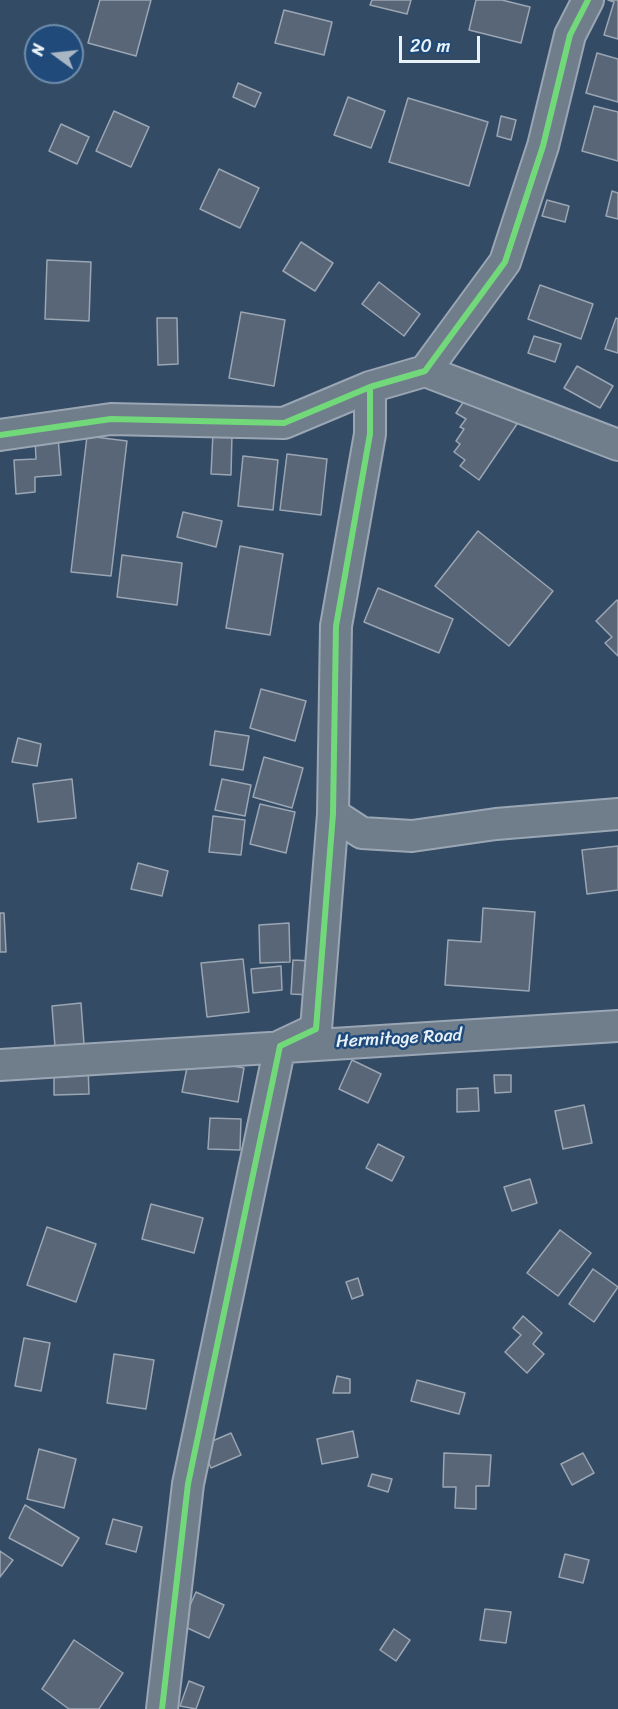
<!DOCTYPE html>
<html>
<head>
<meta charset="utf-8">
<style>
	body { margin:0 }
	#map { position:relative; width:618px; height:1709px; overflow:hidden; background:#344b65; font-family:Sriracha,sans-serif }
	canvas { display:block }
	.north { position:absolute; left:24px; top:24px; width:60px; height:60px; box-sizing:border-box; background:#1f4a7a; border:2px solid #6f8dac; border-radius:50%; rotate:285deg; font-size:16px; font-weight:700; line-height:24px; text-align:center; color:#e8f1f8 }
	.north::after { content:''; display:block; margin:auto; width:21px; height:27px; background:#a9b7c5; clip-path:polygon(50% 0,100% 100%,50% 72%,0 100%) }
	.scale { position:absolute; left:399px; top:36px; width:81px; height:27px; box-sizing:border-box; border:3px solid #e8f1f8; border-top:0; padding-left:8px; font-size:18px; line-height:21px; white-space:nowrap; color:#e8f1f8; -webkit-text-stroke:4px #1f4a7a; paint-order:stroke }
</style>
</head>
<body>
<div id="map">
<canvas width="618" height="1709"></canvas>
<div class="north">N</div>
<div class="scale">20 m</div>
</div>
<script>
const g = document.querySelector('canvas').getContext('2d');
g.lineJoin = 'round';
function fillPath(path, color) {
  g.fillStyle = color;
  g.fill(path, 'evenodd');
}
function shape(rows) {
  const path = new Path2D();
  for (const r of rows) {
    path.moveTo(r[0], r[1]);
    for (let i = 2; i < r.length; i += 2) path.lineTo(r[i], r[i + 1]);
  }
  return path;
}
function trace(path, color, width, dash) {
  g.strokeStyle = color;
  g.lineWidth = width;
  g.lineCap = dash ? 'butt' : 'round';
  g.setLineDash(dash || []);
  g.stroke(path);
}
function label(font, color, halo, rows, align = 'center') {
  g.font = font + ' Sriracha,sans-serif';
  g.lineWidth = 5;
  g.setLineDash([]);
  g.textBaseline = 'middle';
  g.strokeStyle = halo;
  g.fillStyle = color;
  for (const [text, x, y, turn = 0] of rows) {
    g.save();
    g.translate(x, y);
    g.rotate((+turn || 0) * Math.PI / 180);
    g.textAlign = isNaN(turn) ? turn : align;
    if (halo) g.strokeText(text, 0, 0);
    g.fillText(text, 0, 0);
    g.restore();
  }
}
const building = shape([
	[100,0,151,0,136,56,88,43,100,0],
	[372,0,411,0,407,14,370,5,372,0],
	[476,0,502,0,530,7,521,43,469,30,476,0],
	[608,0,618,0,618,39,604,35,614,2,608,0],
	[284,10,332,22,324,55,275,43,284,10],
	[597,53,618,59,618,102,586,93,597,53],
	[238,83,261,93,255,107,233,97,238,83],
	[348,97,385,111,371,148,334,135,348,97],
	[408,98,488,122,469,186,389,162,408,98],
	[594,106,618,112,618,161,582,151,594,106],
	[114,111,149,127,131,167,96,151,114,111],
	[501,116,516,120,511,140,497,136,501,116],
	[61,124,89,137,77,164,49,151,61,124],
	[219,169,259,188,240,228,200,209,219,169],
	[612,191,618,193,618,219,606,216,612,191],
	[547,200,569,206,565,222,542,216,547,200],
	[301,242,333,263,315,291,283,271,301,242],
	[47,260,91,262,89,321,45,319,47,260],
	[379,282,420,314,404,336,362,304,379,282],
	[540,285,593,304,581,339,528,319,540,285],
	[241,312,285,320,274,386,229,378,241,312],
	[157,318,177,318,178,364,158,365,157,318],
	[616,318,618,319,618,353,605,349,616,318],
	[534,336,561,344,555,362,528,353,534,336],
	[577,366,613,386,600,408,564,388,577,366],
	[470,392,517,424,479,480,460,466,465,460,454,452,460,444,456,441,464,429,460,427,466,419,456,413,470,392],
	[213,433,232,434,231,475,211,474,213,433],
	[87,436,127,441,111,576,71,572,87,436],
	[58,437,61,475,35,477,35,492,16,494,14,460,36,459,35,439,58,437],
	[287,454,327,459,321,515,280,510,287,454],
	[243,456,278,460,273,510,238,506,243,456],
	[183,512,222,521,216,547,177,537,183,512],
	[478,531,553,591,509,646,435,586,478,531],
	[240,546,283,554,270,635,226,628,240,546],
	[122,555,182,563,177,605,117,597,122,555],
	[378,588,453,619,439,653,364,622,378,588],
	[617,600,618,601,618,656,605,643,612,637,596,621,617,600],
	[261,689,306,701,295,741,250,728,261,689],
	[215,731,249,736,243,770,210,765,215,731],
	[18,738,41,744,37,766,12,762,18,738],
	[264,757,303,768,292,808,253,797,264,757],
	[72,779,76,818,38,822,33,784,72,779],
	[222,779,251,785,245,816,215,810,222,779],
	[260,804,295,812,286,853,250,844,260,804],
	[213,816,245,820,241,855,209,852,213,816],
	[618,846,618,890,587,894,582,850,618,846],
	[138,863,168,871,162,896,131,889,138,863],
	[483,908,535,912,529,991,445,985,448,940,481,942,483,908],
	[0,913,4,913,6,952,0,952,0,913],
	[289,923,290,962,260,963,259,925,289,923],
	[243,959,249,1012,207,1017,201,963,243,959],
	[293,960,312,961,310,995,291,994,293,960],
	[281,966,282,990,253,993,251,969,281,966],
	[81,1003,84,1044,55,1047,52,1006,81,1003],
	[189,1058,244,1068,238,1102,182,1092,189,1058],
	[352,1060,381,1074,368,1103,339,1089,352,1060],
	[88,1065,89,1094,54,1095,54,1077,68,1077,68,1066,88,1065],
	[494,1075,511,1075,511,1092,495,1093,494,1075],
	[478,1088,479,1111,457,1112,457,1089,478,1088],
	[584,1105,592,1143,563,1149,555,1111,584,1105],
	[210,1118,241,1119,240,1150,208,1149,210,1118],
	[378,1144,404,1157,392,1181,366,1168,378,1144],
	[530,1179,537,1203,512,1211,504,1187,530,1179],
	[151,1204,203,1218,194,1253,142,1239,151,1204],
	[47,1227,96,1244,76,1302,27,1285,47,1227],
	[560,1230,591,1253,558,1296,527,1273,560,1230],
	[593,1269,618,1287,594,1322,569,1304,593,1269],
	[358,1278,363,1295,352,1299,346,1282,358,1278],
	[523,1316,542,1333,533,1344,544,1354,527,1373,505,1352,521,1335,513,1328,523,1316],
	[24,1338,50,1343,41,1391,15,1386,24,1338],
	[114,1354,154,1360,146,1409,107,1403,114,1354],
	[337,1376,350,1379,350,1393,333,1393,337,1376],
	[417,1380,465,1393,459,1414,411,1401,417,1380],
	[353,1431,358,1457,322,1464,317,1439,353,1431],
	[231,1433,241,1455,211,1468,201,1446,231,1433],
	[39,1449,76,1459,64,1508,27,1499,39,1449],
	[444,1453,491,1455,489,1486,476,1486,476,1509,455,1508,456,1487,443,1487,444,1453],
	[583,1453,594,1473,572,1485,561,1464,583,1453],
	[372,1474,392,1479,388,1492,368,1486,372,1474],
	[25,1505,79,1538,62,1566,9,1538,25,1505],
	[113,1519,142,1527,136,1552,106,1544,113,1519],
	[0,1551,13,1560,0,1577,0,1551],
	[565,1554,589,1560,583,1583,559,1577,565,1554],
	[196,1592,224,1605,209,1638,181,1625,196,1592],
	[485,1609,511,1612,506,1643,480,1640,485,1609],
	[394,1629,410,1640,396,1661,380,1650,394,1629],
	[74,1640,123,1673,99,1709,69,1709,42,1689,74,1640],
	[189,1681,204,1687,196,1709,180,1706,189,1681]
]);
fillPath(building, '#596677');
trace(building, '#9aa6b3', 1.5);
const minor = shape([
	[425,371,618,445],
	[0,435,111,419,284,423,370,387,425,371,505,262,543,146,570,35,588,0],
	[333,814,362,833,412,836,496,824,618,814],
	[0,1065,618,1026],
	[162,1709,188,1484,280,1046,316,1029,333,814,336,626,370,434,370,387]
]);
trace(minor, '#9aa6b3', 34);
trace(minor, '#707e8c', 30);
trace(shape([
	[0,435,111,419,284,423,370,387,425,371,505,262,543,146,570,35,588,0],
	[162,1709,188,1484,280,1046,316,1029,333,814,336,626,370,434,370,387]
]), '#71d979', 6);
label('18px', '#e8f1f8', '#1f4a7a', [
	["Hermitage Road",399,1039,-3]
]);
</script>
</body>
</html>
